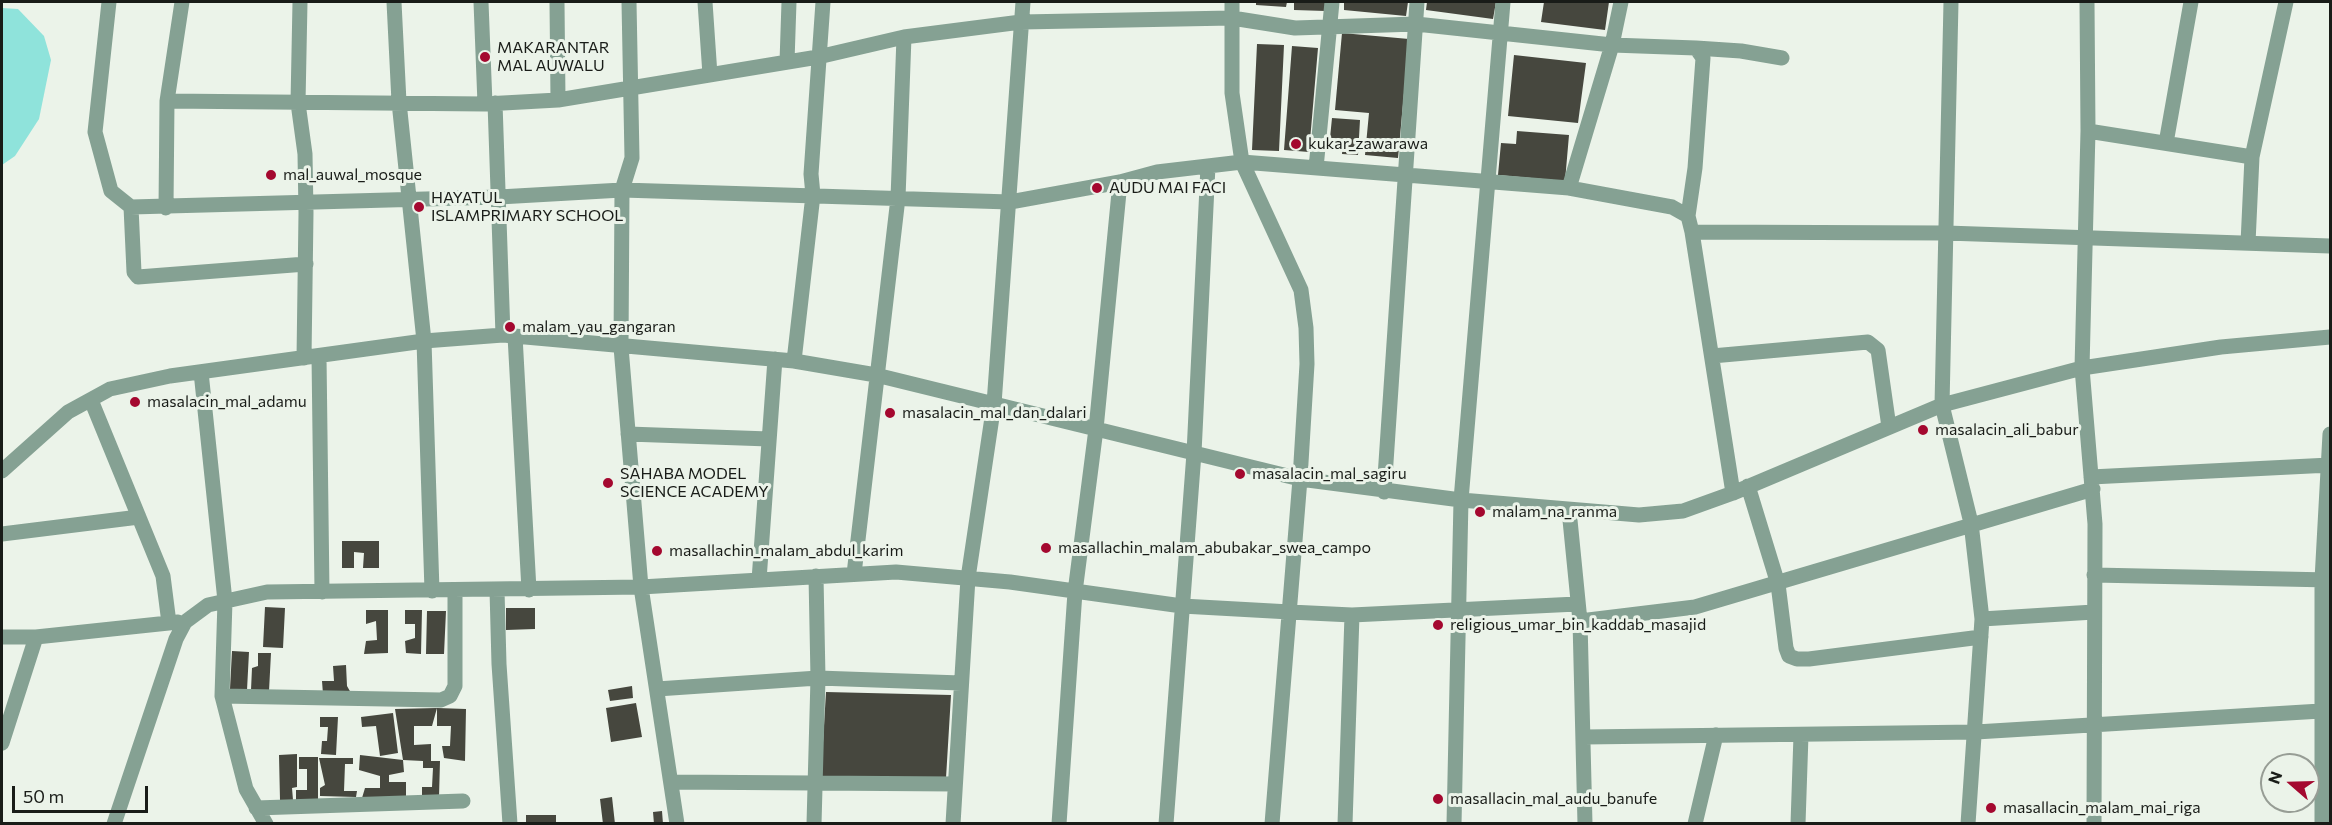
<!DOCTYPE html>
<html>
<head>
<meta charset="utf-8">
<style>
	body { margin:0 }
	#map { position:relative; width:2332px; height:825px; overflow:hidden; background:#ebf3e9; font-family:Commissioner,sans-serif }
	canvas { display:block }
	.frame { position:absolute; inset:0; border:3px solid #191c18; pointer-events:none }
	.north { position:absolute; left:2260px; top:753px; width:60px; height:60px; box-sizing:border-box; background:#ebf3e9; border:2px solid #979d95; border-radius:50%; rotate:290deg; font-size:16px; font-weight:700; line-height:24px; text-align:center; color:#191c18 }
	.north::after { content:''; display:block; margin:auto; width:21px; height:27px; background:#a4082f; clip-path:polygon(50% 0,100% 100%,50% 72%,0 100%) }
	.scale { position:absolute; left:12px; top:786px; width:136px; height:27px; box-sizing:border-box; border:3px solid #191c18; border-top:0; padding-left:8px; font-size:18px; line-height:21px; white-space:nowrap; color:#191c18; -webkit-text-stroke:4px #ebf3e9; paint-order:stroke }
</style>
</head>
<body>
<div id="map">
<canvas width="2332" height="825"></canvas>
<div class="frame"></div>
<div class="north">N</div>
<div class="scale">50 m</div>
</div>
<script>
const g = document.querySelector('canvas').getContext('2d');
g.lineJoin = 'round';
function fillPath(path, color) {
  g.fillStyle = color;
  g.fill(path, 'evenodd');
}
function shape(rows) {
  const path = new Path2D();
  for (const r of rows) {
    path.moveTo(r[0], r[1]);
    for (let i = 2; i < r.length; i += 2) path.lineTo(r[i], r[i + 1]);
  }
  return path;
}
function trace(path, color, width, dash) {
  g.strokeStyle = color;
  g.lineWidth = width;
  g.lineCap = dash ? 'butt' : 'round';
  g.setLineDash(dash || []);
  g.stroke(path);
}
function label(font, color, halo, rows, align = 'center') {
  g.font = font + ' Commissioner,sans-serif';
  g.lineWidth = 6;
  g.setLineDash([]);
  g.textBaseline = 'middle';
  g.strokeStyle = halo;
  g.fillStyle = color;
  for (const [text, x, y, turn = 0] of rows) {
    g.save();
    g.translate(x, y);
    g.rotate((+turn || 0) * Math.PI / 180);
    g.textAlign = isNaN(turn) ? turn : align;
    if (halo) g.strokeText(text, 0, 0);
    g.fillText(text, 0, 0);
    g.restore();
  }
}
fillPath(shape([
	[2,8,18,9,44,36,51,60,39,119,15,156,2,165]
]), '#8fe3db');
fillPath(shape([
	[1256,2,1287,2,1286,7,1256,5],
	[1294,2,1326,2,1326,11,1294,10],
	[1344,2,1408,2,1406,16,1344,10],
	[1427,2,1496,2,1493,19,1426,10],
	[1544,2,1609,2,1605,30,1541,22],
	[1342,33,1409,39,1398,158,1365,155,1369,113,1335,110],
	[1257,44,1284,45,1279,151,1252,150],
	[1292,46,1318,48,1309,152,1284,150],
	[1514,55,1586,63,1578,123,1508,116],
	[1332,118,1360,120,1358,155,1342,154,1343,139,1330,138],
	[1517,131,1569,135,1565,181,1498,175,1501,143,1516,144],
	[342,541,379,541,379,568,363,568,364,553,354,552,354,568,342,568],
	[265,607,285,608,283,648,263,647],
	[506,608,535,608,535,629,506,630],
	[366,610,388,610,388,653,364,654,366,641,377,640,376,621,366,624],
	[405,610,422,610,421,654,406,653,405,641,415,638,415,624,405,624],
	[427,611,446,611,444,654,426,654],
	[232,651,249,652,247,690,230,689],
	[258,653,271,653,269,691,251,690,252,668,258,666],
	[346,665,347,686,351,693,323,694,322,681,334,681,333,666],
	[632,686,633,698,610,701,608,690],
	[826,692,951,695,946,778,821,776],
	[636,703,642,737,611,742,606,708],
	[437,708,466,709,465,761,444,758,442,746,450,746,451,726,437,726,437,708,432,726,414,726,414,745,431,744,431,761,440,761,439,797,422,796,422,787,432,787,433,768,423,768,423,761,403,760,395,709],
	[393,713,398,753,380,756,376,726,362,727,361,717],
	[320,717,338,717,336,755,321,754,322,741,327,741,328,727,320,727],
	[297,754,297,787,292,788,293,800,280,800,279,755],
	[360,755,403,760,404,772,389,775,389,782,406,782,406,798,362,798,365,788,380,788,380,776,359,770],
	[299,757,318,757,318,799,296,800,296,790,307,790,307,769,299,769],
	[319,758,353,758,353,764,345,764,344,791,357,791,356,797,320,796,320,788,325,785],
	[612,797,615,824,603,824,600,799],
	[662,811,663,824,654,824,653,812],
	[526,815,556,815,556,824,526,824]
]), '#46473e');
trace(shape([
	[109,2,95,132,111,191,131,207,499,197,622,190,1010,202,1120,182,1157,172,1242,162,1569,188,1672,207,1688,216,1692,232,1733,493],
	[300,2,298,103,305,154,306,213,304,358],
	[394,2,399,102,424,341,432,591],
	[481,2,485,104],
	[557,2,558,100],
	[629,2,632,158,622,190,621,347,641,587,677,824],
	[705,2,710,75],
	[1232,2,1232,93,1242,162,1301,290,1306,328,1307,364,1300,479,1272,824],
	[1951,2,1942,405,1971,523,1982,619,1968,824],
	[2087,2,2088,131,2082,368,2095,524,2094,824],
	[1696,48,1741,51,1782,58],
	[787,62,789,2],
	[167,101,485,104,558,100,818,57,904,37,1021,22,1232,18,1295,28,1416,24,1612,45,1696,48,1703,58,1695,168,1688,216],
	[495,103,503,335],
	[2088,131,2252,157],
	[2166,143,2191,2],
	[1316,168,1332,2],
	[1569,188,1612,45,1621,2],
	[131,207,134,272,138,277,306,264],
	[166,208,167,101,182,2],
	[1692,232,1946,233,2330,246],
	[2248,243,2252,157,2286,2],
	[515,336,529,590],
	[319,356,322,592],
	[1712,356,1868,342,1878,350,1889,427],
	[794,361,813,195,811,174,823,2],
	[201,372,225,601,222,696,246,789,266,824],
	[91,400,163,576,169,623],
	[628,434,769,439],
	[2,471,68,412,110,389,170,376,424,341,503,335,794,361,876,375,1300,479,1461,500,1639,515,1683,511,1733,493,1942,405,2082,368,2221,347,2330,337],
	[2091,477,2330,465],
	[1748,486,1778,584,1786,648,1789,656,1797,659,1809,659,1981,637],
	[1384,492,1417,2],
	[1569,510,1580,621,1585,824],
	[2,534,139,517],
	[854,574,898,198,904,37],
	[2094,575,2330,580],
	[759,580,775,359],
	[497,590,499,664,510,824],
	[1982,619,2094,612],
	[1580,621,1695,607,2093,489],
	[2,637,36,637,178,622],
	[657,689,818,678,961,683],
	[222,696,441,700,450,696,455,686,455,591],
	[1584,737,1976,732,2321,711],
	[2,743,36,637],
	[671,782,955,784],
	[256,808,463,801],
	[114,824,176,639,185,622,208,605,267,592,641,587,896,572,1010,582,1182,606,1290,612,1352,615,1577,604],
	[814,824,818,678,816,576],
	[953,824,968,578,994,404,1023,2],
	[1059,824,1075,592,1096,429,1120,182],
	[1166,824,1194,453,1208,166],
	[1345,824,1352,615],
	[1454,824,1461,500,1503,2],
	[1695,824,1716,735],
	[1798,824,1801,735],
	[2322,824,2322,580,2330,434]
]), '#85a193', 15);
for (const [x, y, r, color] of [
	[485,57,6,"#a4082f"],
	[1296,144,6,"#a4082f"],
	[271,175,6,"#a4082f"],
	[1097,188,6,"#a4082f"],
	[419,207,6,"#a4082f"],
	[510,327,6,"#a4082f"],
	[135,402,6,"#a4082f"],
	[890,413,6,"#a4082f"],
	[1923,430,6,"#a4082f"],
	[1240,474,6,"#a4082f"],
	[608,483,6,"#a4082f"],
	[1480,512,6,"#a4082f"],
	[1046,548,6,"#a4082f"],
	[657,551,6,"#a4082f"],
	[1438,625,6,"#a4082f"],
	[1438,799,6,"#a4082f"],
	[1991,808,6,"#a4082f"]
]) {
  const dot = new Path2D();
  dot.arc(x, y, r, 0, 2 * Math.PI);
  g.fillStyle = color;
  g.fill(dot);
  trace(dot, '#ebf3e9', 2);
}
label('16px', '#191c18', '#ebf3e9', [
	["MAKARANTAR",497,48],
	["MAL AUWALU",497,66],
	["kukar_zawarawa",1308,144],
	["mal_auwal_mosque",283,175],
	["AUDU MAI FACI",1109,188],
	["HAYATUL",431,198],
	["ISLAMPRIMARY SCHOOL",431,216],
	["malam_yau_gangaran",522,327],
	["masalacin_mal_adamu",147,402],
	["masalacin_mal_dan_dalari",902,413],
	["masalacin_ali_babur",1935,430],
	["SAHABA MODEL",620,474],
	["SCIENCE ACADEMY",620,492],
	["masalacin_mal_sagiru",1252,474],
	["malam_na_ranma",1492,512],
	["masallachin_malam_abubakar_swea_campo",1058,548],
	["masallachin_malam_abdul_karim",669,551],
	["religious_umar_bin_kaddab_masajid",1450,625],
	["masallacin_mal_audu_banufe",1450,799],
	["masallacin_malam_mai_riga",2003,808]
], 'left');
</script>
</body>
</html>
